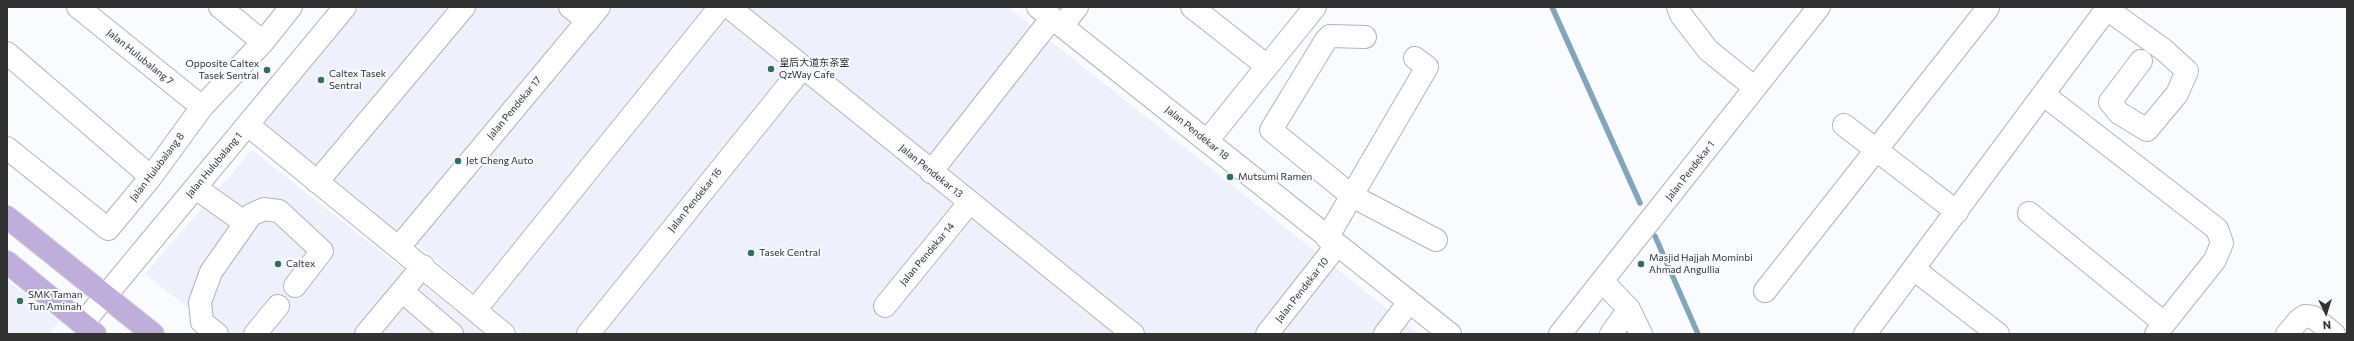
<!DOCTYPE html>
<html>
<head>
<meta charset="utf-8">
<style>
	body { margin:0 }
	#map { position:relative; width:2354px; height:341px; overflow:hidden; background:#fafbff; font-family:Commissioner,sans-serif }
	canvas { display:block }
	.frame { position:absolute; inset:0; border:8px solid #323233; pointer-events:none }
	.north { position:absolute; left:2306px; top:293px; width:40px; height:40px; -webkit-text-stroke:3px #fafbff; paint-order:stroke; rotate:176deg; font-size:11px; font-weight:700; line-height:16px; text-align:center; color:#323233 }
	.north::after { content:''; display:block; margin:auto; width:14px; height:18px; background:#323233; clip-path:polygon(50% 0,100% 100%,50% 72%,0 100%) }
</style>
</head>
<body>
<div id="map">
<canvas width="2354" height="341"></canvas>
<div class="frame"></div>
<div class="north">N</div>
</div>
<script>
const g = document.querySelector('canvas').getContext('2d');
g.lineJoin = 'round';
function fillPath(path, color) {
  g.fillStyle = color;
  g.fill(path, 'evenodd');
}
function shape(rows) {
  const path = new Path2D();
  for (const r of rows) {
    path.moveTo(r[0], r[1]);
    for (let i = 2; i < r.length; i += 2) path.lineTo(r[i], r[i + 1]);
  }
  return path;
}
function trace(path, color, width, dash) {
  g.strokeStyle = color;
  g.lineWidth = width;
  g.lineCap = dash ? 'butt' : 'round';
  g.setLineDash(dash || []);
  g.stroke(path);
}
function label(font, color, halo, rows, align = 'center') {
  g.font = font + ' Commissioner,"Noto Sans SC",sans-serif';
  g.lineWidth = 4;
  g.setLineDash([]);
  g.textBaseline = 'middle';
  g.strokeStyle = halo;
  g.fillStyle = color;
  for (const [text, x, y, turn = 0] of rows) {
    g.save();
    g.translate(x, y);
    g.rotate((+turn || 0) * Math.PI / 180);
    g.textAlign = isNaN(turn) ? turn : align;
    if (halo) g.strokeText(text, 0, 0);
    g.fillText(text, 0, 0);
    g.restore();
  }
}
fillPath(shape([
	[360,7,589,7,398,238,262,127],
	[610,7,1008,7,1419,334,523,334,415,243],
	[252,150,485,334,222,334,145,274],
	[7,280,59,321,49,334,7,334]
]), '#eef0fb');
trace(shape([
	[1552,7,1640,203],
	[1655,236,1698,334]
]), '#82a5bb', 5.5);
const minor = shape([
	[78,7,202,107],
	[220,7,263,42],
	[570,7,588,21],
	[729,7,1133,334],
	[1038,7,1450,334],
	[1192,7,1267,66],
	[1678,7,1681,15,1708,50,1755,88],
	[2107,9,2164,50,2187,71,2177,94,2147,130,2119,113,2110,102,2141,61],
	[1062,26,1077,7],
	[1365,37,1330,36,1326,40,1271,130,1352,196,1436,240],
	[7,53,151,177],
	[2044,95,2217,229,2222,243,2215,260,2156,334],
	[248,125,504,334],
	[1844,125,1957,212],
	[1207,141,1315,7],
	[7,148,108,229,151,177,202,107,263,42,291,7],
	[931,172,1052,18],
	[317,182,464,7],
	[196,188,245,223],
	[2029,213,2164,323],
	[1327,238,1427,67,1415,58],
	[399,247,599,7],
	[1915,270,1998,334],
	[1602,281,1629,309,1641,334],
	[402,291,452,334],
	[1765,291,1988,8],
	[885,306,970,202],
	[475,310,720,7],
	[83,323,345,7],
	[217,334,202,322,200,302,211,272,251,215,264,209,279,211,322,251,295,286],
	[255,334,278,306],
	[366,334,423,266],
	[588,334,803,67],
	[1267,334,1337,245],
	[1385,334,1409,302],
	[1560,334,1819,7],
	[1611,334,1629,309],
	[1865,334,2108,7],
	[2287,334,2299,320,2305,316,2313,317,2334,334]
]);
const major = shape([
	[7,217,153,334],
	[7,262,95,334]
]);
trace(minor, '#b3b4b7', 24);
trace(major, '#d6d6d6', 24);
trace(minor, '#fff', 22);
trace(major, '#bfaddb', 22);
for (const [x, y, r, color] of [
	[771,69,4,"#326f5a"],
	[267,70,4,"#326f5a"],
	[321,80,4,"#326f5a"],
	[458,161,4,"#326f5a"],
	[1230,177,4,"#326f5a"],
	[751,253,4,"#326f5a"],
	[278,264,4,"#326f5a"],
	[1641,264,4,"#326f5a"],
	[20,301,4,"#326f5a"]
]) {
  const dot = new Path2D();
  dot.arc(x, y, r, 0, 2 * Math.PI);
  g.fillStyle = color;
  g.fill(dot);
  trace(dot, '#fafbff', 1.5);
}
label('10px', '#323233', '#fafbff', [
	["Jalan Hulubalang 7",140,57,39],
	["Jalan Pendekar 17",514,108,-50],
	["Jalan Pendekar 18",1197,133,39],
	["Jalan Hulubalang 1",214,165,-50],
	["Jalan Hulubalang 8",157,167,-53],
	["Jalan Pendekar 13",931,171,39],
	["Jalan Pendekar 1",1690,171,-52],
	["Jalan Pendekar 16",695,200,-51],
	["Jalan Pendekar 14",927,254,-50],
	["Jalan Pendekar 10",1302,290,-52]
]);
label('10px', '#323233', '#fafbff', [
	["皇后大道东茶室",779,63],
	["QzWay Cafe",779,75],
	["Opposite Caltex",259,64,"right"],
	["Tasek Sentral",259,76,"right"],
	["Caltex Tasek",329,74],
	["Sentral",329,86],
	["Jet Cheng Auto",466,161],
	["Mutsumi Ramen",1238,177],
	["Tasek Central",759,253],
	["Masjid Hajjah Mominbi",1649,258],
	["Ahmad Angullia",1649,270],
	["Caltex",286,264],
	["SMK Taman",28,295],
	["Tun Aminah",28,307]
], 'left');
</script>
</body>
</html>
